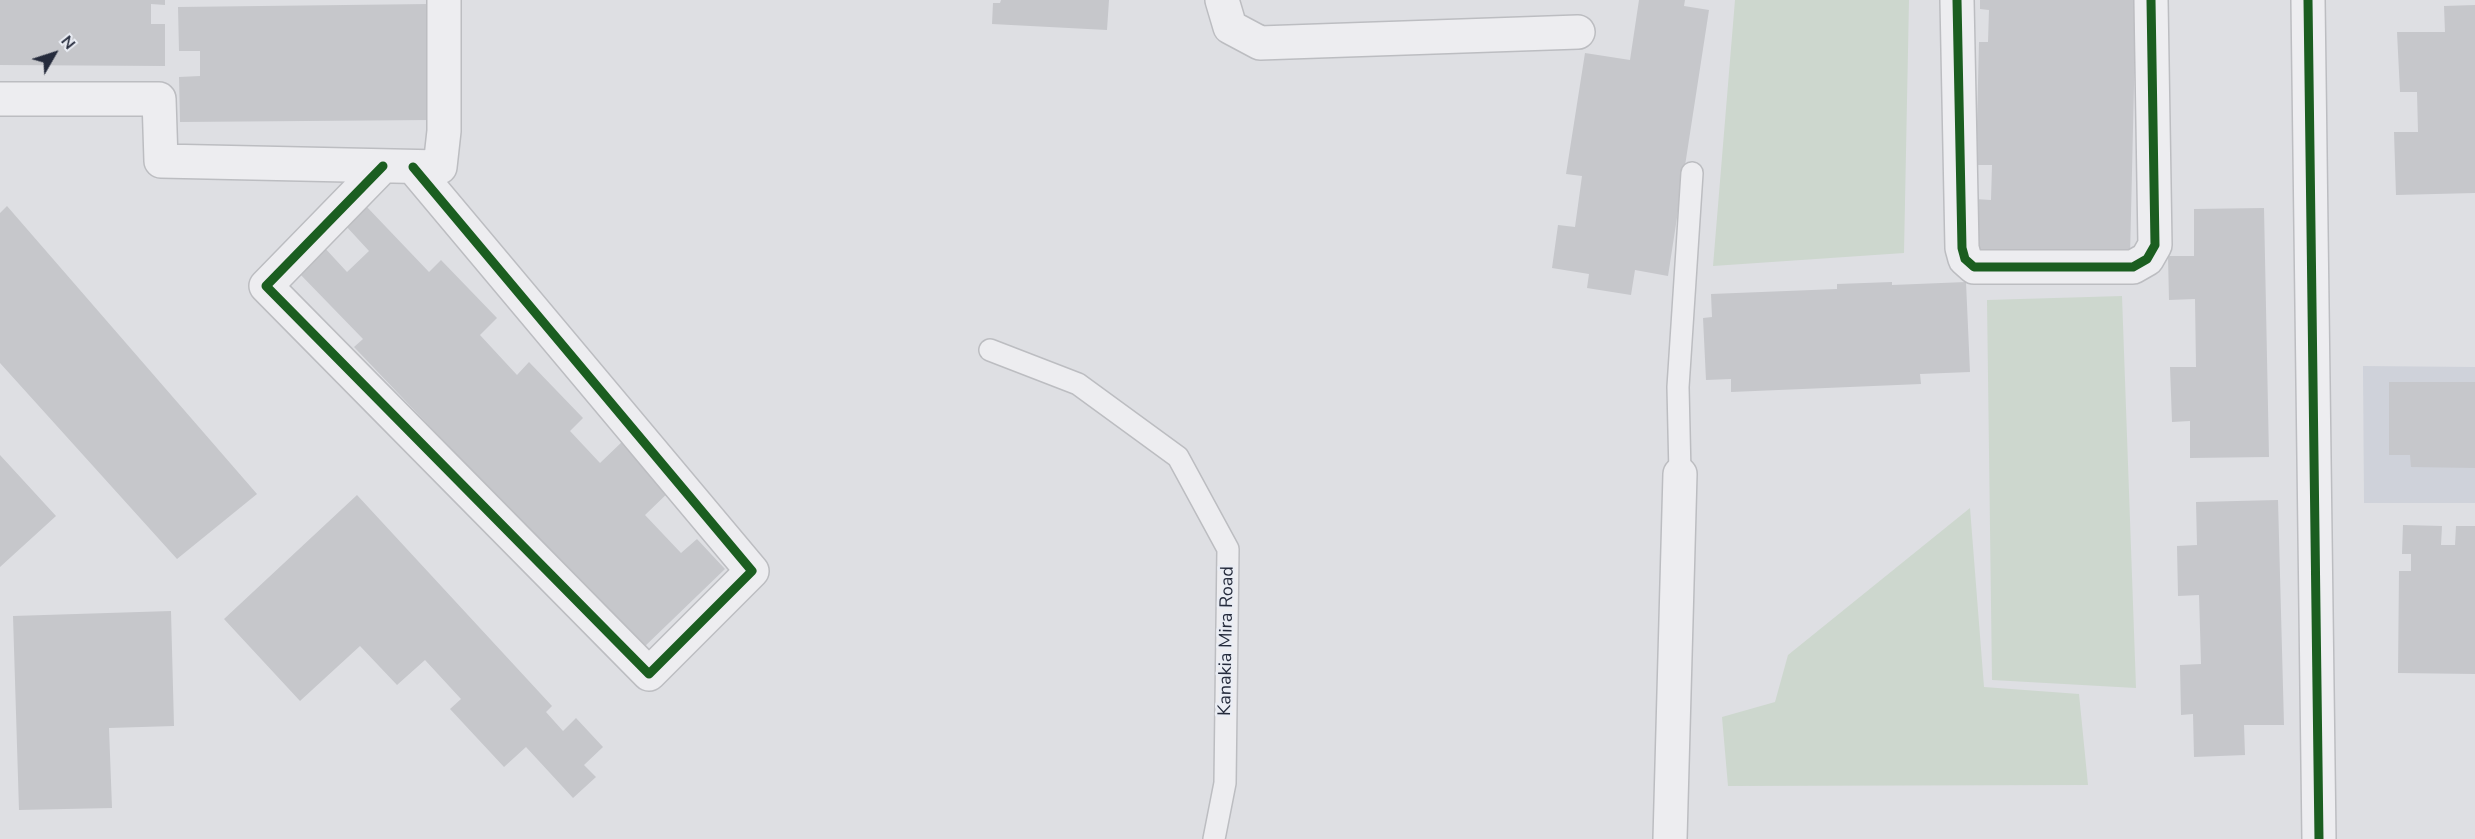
<!DOCTYPE html>
<html>
<head>
<meta charset="utf-8">
<style>
	body { margin:0 }
	#map { position:relative; width:2475px; height:839px; overflow:hidden; background:#dedfe3; font-family:"Nunito Sans",sans-serif }
	canvas { display:block }
	.north { position:absolute; left:24px; top:24px; width:60px; height:60px; -webkit-text-stroke:4px #eaedf4; paint-order:stroke; rotate:51deg; font-size:16px; font-weight:700; line-height:24px; text-align:center; color:#252b3c }
	.north::after { content:''; display:block; margin:auto; width:21px; height:27px; background:#252b3c; clip-path:polygon(50% 0,100% 100%,50% 72%,0 100%) }
</style>
</head>
<body>
<div id="map">
<canvas width="2475" height="839"></canvas>
<div class="north">N</div>
</div>
<script>
const g = document.querySelector('canvas').getContext('2d');
g.lineJoin = 'round';
function fillPath(path, color) {
  g.fillStyle = color;
  g.fill(path, 'evenodd');
}
function shape(rows) {
  const path = new Path2D();
  for (const r of rows) {
    path.moveTo(r[0], r[1]);
    for (let i = 2; i < r.length; i += 2) path.lineTo(r[i], r[i + 1]);
  }
  return path;
}
function trace(path, color, width, dash) {
  g.strokeStyle = color;
  g.lineWidth = width;
  g.lineCap = dash ? 'butt' : 'round';
  g.setLineDash(dash || []);
  g.stroke(path);
}
function label(font, color, halo, rows, align = 'center') {
  g.font = font + ' "Nunito Sans",sans-serif';
  g.lineWidth = 5;
  g.setLineDash([]);
  g.textBaseline = 'middle';
  g.strokeStyle = halo;
  g.fillStyle = color;
  for (const [text, x, y, turn = 0] of rows) {
    g.save();
    g.translate(x, y);
    g.rotate((+turn || 0) * Math.PI / 180);
    g.textAlign = isNaN(turn) ? turn : align;
    if (halo) g.strokeText(text, 0, 0);
    g.fillText(text, 0, 0);
    g.restore();
  }
}
fillPath(shape([
	[2363,366,2475,367,2475,503,2364,503]
]), '#cfd2da');
fillPath(shape([
	[1735,0,1909,0,1904,253,1713,266],
	[2122,296,2136,688,1992,680,1987,300],
	[1970,508,1984,687,2079,694,2088,785,1728,786,1722,717,1775,702,1788,655]
]), '#cdd7ce');
fillPath(shape([
	[0,0,165,0,165,5,151,4,151,24,165,24,165,66,0,65],
	[1001,0,1109,0,1107,30,992,24,993,3,1000,3],
	[1639,0,1685,0,1684,6,1709,10,1668,276,1635,270,1631,295,1587,288,1589,274,1552,268,1558,225,1575,227,1582,176,1566,174,1585,53,1630,60],
	[1980,0,2136,0,2130,257,1974,252,1975,199,1991,200,1992,165,1976,165,1979,42,1988,42,1989,10,1980,9],
	[429,4,431,120,180,122,179,77,200,76,200,51,179,51,178,7],
	[2475,5,2475,193,2396,195,2394,132,2418,132,2417,92,2400,92,2397,32,2445,32,2444,6],
	[7,206,257,494,177,559,0,363,0,213],
	[366,206,429,272,441,260,497,318,480,335,517,375,529,362,583,418,570,431,600,463,625,439,673,488,645,515,681,553,697,539,725,569,642,649,354,347,363,339,297,271,323,246,347,272,369,251,345,225],
	[2264,208,2269,457,2190,458,2190,421,2172,422,2170,367,2196,367,2195,299,2169,300,2168,256,2194,256,2194,209],
	[1892,282,1892,285,1966,282,1970,372,1920,374,1921,384,1731,392,1731,379,1706,380,1703,318,1712,317,1711,294,1837,289,1837,284],
	[2389,382,2475,382,2475,468,2411,467,2410,455,2389,455],
	[0,455,56,516,0,567],
	[357,495,552,706,546,712,563,731,576,718,603,747,584,765,596,777,573,798,526,747,504,767,450,709,461,699,425,660,397,685,360,646,300,701,224,619],
	[2278,500,2284,725,2244,725,2245,755,2194,757,2193,714,2181,715,2180,665,2201,664,2199,595,2178,596,2177,546,2197,545,2196,502],
	[2403,525,2442,526,2441,545,2455,545,2456,526,2475,526,2475,674,2398,673,2399,571,2411,571,2411,554,2402,554],
	[171,611,174,726,109,728,112,808,19,810,13,616]
]), '#c6c7cb');
const service = shape([
	[990,350,1078,384,1178,457,1228,549,1225,783,1214,839],
	[1680,474,1678,387,1692,173]
]);
const minor = shape([
	[1222,0,1230,27,1260,43,1578,32],
	[1957,0,1962,248,1965,259,1974,267,2133,267,2147,259,2155,245,2151,0],
	[2308,0,2319,839],
	[0,99,159,99,161,161,440,167,444,131,444,0],
	[383,166,266,286,649,674,752,571,413,167],
	[1670,839,1680,474]
]);
trace(service, '#bcbdc1', 24);
trace(minor, '#bcbdc1', 36);
trace(service, '#ededf0', 21);
trace(minor, '#ededf0', 33);
trace(shape([
	[1957,0,1962,248,1965,259,1974,267,2133,267,2147,259,2155,245,2151,0],
	[2308,0,2319,839],
	[383,166,266,286,649,674,752,571,413,167]
]), '#1b5e20', 9);
label('18px', '#252b3c', '#eaedf4', [
	["Kanakia Mira Road",1227,641,-89]
]);
</script>
</body>
</html>
